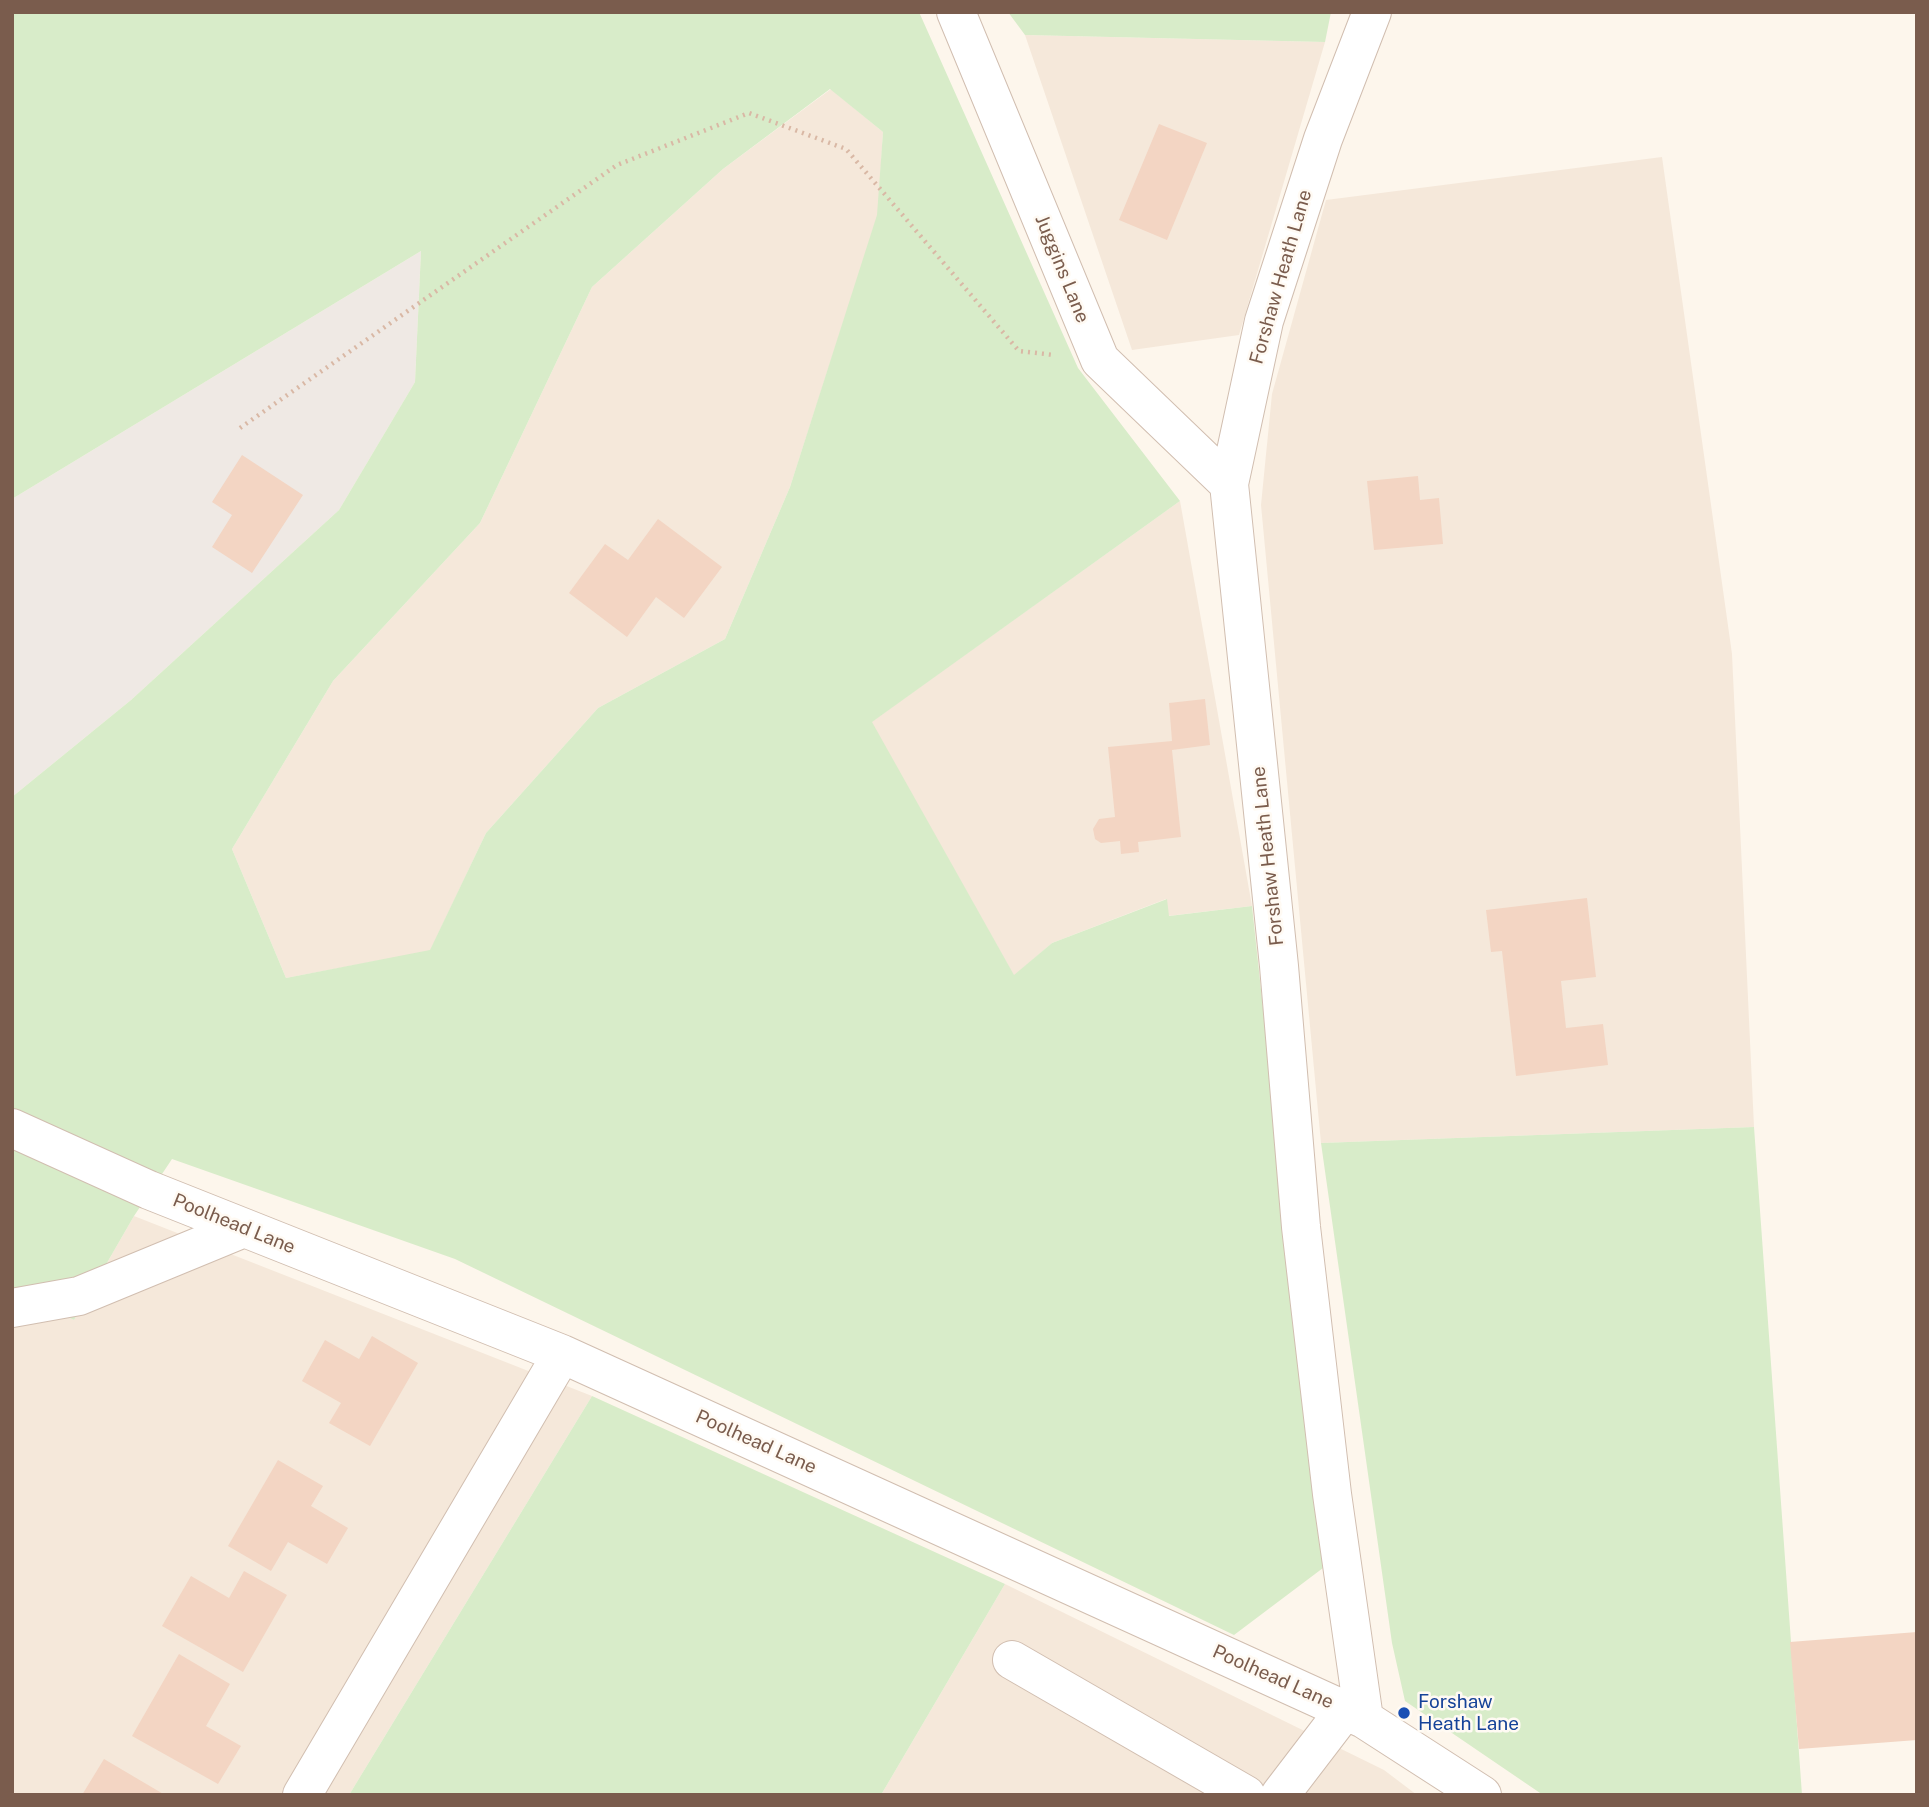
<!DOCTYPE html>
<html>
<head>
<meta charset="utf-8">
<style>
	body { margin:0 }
	#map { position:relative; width:1929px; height:1807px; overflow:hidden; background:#fdf6ec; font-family:"Public Sans",sans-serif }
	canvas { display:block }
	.frame { position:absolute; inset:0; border:14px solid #7a5c4d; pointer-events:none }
</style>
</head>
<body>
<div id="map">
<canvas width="1929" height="1807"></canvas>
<div class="frame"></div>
</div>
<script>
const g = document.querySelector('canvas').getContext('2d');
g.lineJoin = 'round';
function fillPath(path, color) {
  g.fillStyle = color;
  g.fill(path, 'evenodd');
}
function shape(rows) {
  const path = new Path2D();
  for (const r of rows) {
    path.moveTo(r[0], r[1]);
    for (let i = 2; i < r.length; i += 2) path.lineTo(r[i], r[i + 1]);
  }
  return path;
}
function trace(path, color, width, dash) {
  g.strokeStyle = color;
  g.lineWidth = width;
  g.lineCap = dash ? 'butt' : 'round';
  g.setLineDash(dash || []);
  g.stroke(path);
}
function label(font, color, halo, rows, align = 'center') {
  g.font = font + ' "Public Sans",sans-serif';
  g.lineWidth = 5;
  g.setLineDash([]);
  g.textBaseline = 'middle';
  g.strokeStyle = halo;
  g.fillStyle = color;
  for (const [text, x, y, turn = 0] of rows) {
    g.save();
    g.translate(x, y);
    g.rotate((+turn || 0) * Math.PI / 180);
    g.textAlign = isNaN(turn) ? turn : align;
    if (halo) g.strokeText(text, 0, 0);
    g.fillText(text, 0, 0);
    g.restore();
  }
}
fillPath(shape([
	[1025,35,1325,42,1239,335,1132,350],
	[831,89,883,132,878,215,790,487,725,639,598,708,486,833,430,951,286,978,232,849,333,681,480,523,592,287,723,169],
	[1662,157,1732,654,1754,1127,1321,1143,1261,505,1272,394,1326,200],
	[1180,501,1252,906,1168,916,1166,899,1052,943,1014,976,871,722],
	[134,1216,592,1396,349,1795,12,1795,12,1290,74,1320],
	[1005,1584,1384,1770,1417,1795,881,1795]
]), '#f5e8da');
fillPath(shape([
	[421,251,415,382,339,510,131,700,12,797,12,499]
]), '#efe9e4');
fillPath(shape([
	[12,12,919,12,1078,368,1180,501,872,722,1014,975,1052,943,1167,899,1169,916,1252,906,1323,1568,1234,1635,455,1259,172,1159,134,1216,74,1320,12,1290,12,797,131,700,339,510,415,382,421,251,12,499],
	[830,89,883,132,877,215,790,487,725,639,598,708,486,833,430,950,286,978,232,849,333,681,480,523,592,287,723,169],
	[1008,12,1331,12,1325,42,1025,35],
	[1754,1127,1802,1795,1543,1795,1405,1701,1392,1643,1321,1143],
	[592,1396,1005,1584,881,1795,349,1795]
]), '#d8ecc9');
fillPath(shape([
	[1159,124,1207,143,1167,240,1119,220],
	[242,455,303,495,252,573,212,547,232,515,212,502],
	[1418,476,1420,500,1439,498,1443,544,1374,550,1367,481],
	[658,519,722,567,684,618,656,597,627,637,569,593,605,544,628,560],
	[1205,699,1210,745,1172,750,1181,837,1138,842,1139,852,1121,854,1120,841,1101,843,1095,839,1093,829,1099,819,1115,817,1108,747,1172,741,1169,703],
	[1587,898,1596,977,1561,981,1566,1028,1603,1024,1608,1065,1516,1076,1502,951,1491,952,1486,910],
	[372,1336,418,1363,370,1446,329,1423,341,1403,302,1381,325,1340,359,1359],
	[278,1460,323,1486,311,1506,348,1528,327,1564,288,1542,271,1571,228,1546],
	[244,1571,287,1595,243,1672,162,1626,191,1576,229,1598],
	[1917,1632,1917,1740,1799,1749,1790,1642],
	[179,1654,230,1684,206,1726,241,1746,218,1784,132,1736],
	[104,1759,165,1795,82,1795]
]), '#f3d5c3');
const minor = shape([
	[956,12,1100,360,1229,484],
	[12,1128,149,1190,562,1354,1364,1719,1482,1795],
	[12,1308,79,1296,244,1228],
	[1012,1660,1246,1795],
	[1364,1719,1332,1494,1301,1227,1279,966,1229,484,1264,321,1323,139,1372,12],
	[302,1795,562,1354],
	[1280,1795,1345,1710]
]);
trace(minor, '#d1beb0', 40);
trace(shape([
	[240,428,617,165,749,113,846,149,1019,351,1054,355]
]), '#d9b8a5', 4.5, [2, 5]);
trace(minor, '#fff', 38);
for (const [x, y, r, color] of [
	[1404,1713,7,"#1a4fb4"]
]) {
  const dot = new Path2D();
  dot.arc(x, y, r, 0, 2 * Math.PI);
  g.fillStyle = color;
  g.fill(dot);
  trace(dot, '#fffaf3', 2.5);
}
label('19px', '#7a5c4d', '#fffaf3', [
	["Juggins Lane",1062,269,68],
	["Forshaw Heath Lane",1281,277,-74],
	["Forshaw Heath Lane",1268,856,-96],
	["Poolhead Lane",234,1224,22],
	["Poolhead Lane",756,1442,24],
	["Poolhead Lane",1273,1677,24]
]);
label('19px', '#164399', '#fffaf3', [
	["Forshaw",1418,1702],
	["Heath Lane",1418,1724]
], 'left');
</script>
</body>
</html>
